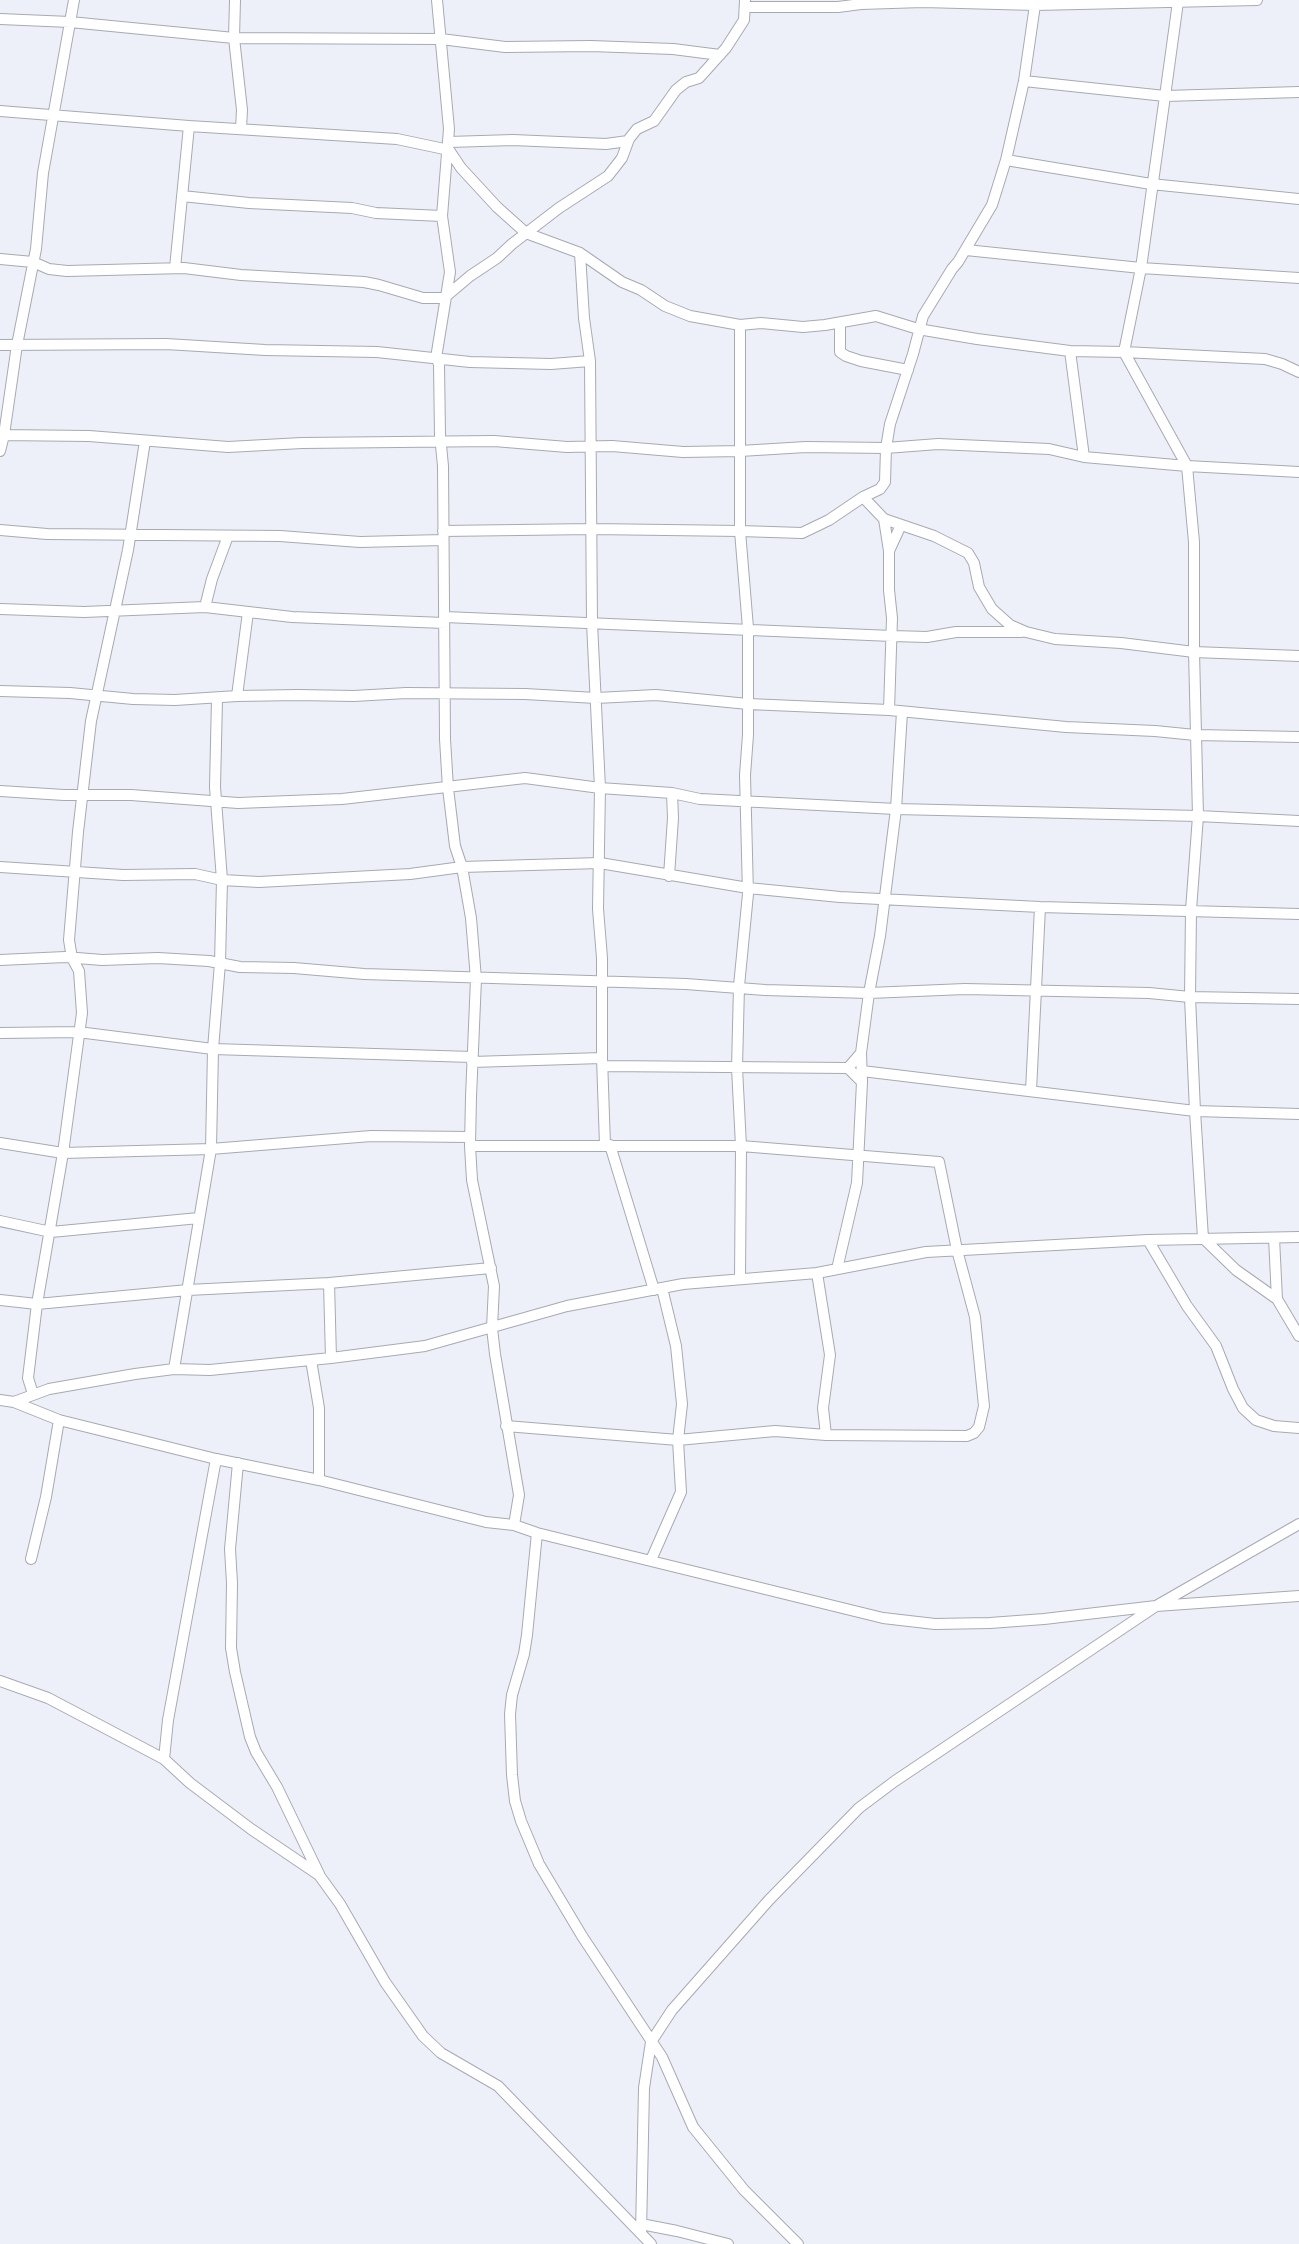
<!DOCTYPE html>
<html>
<head>
<meta charset="utf-8">
<style>
	body { margin:0 }
	canvas { display:block; background:#edf0f9 }
</style>
</head>
<body>
<canvas width="1299" height="2244"></canvas>
<script>
const g = document.querySelector('canvas').getContext('2d');
g.lineJoin = 'round';
function shape(rows) {
  const path = new Path2D();
  for (const r of rows) {
    path.moveTo(r[0], r[1]);
    for (let i = 2; i < r.length; i += 2) path.lineTo(r[i], r[i + 1]);
  }
  return path;
}
function trace(path, color, width, dash) {
  g.strokeStyle = color;
  g.lineWidth = width;
  g.lineCap = dash ? 'butt' : 'round';
  g.setLineDash(dash || []);
  g.stroke(path);
}
const minor = shape([
	[235,0,234,38,242,110,241,129],
	[437,0,449,129,442,216,450,272,436,358,439,364,440,435,443,466,445,739,448,788,455,846,462,867,471,918,476,979,471,1097,470,1146,472,1180,494,1286,492,1328,495,1354,519,1495,514,1525],
	[746,7,838,7,861,4,923,2,1035,5,1257,0],
	[0,19,70,22,234,38,441,39,505,47,591,46,673,49,720,55],
	[1024,81,1165,96,1178,2],
	[0,111,189,126,397,139,449,150,461,168,497,207,526,233,580,253,622,282,641,290,665,306,690,316,740,325,761,323,803,327,825,325,876,316,918,329,977,339,1070,351,1124,352,1141,268,1165,96,1299,92],
	[449,142,513,140,606,144,628,141],
	[1006,160,1151,184,1299,199],
	[182,196,249,203,352,208,376,213,442,216],
	[966,250,1141,268,1299,278],
	[0,259,33,262,49,269,67,271,184,268,241,275,364,282,379,285,423,298,444,298,470,276,497,258,512,244,559,208,608,176,622,158,629,139,637,129,654,121,676,90,686,82,699,78,726,48,744,20,745,0],
	[175,268,189,126],
	[840,323,840,352,846,356,861,361,908,370],
	[740,325,740,531,802,533,829,520,863,497,884,519,934,536,968,553,974,563,979,587,992,609,1010,625,1026,632,1055,639,1121,643,1194,652,1198,816,1191,910,1190,997,1195,1111,1203,1238,1236,1270,1277,1299,1299,1336],
	[0,345,166,344,265,350,377,352,470,362,551,364,590,361,584,318,580,253],
	[1070,351,1084,457],
	[1124,352,1265,359,1282,364,1299,372],
	[590,361,592,623,600,788,598,909,602,958,602,1058],
	[0,435,89,436,228,447,302,443,494,441,567,447,612,446,683,452,740,451,806,447,886,448,938,444,1049,449,1084,457,1187,466,1124,352],
	[0,451,4,435,17,345,36,249,43,173,74,0],
	[1299,472,1187,466,1194,542,1194,652,1299,656],
	[863,497,880,489,885,482,886,448,890,424,913,354,923,316,952,269,958,262,992,205,1006,160,1024,81,1035,5],
	[884,519,889,551,889,590,892,618,889,710],
	[0,530,47,534,280,536,360,542,443,540],
	[443,531,592,529,740,531,748,628,748,735,745,775,748,894,739,986,737,1068,741,1146,939,1162,957,1250,975,1317,984,1406,979,1427,974,1433,967,1436,826,1435,775,1431,678,1440,506,1426],
	[889,551,901,525],
	[205,607,212,579,228,536],
	[0,609,84,612,205,607,292,617,444,623],
	[445,617,892,636,927,637,956,632,1022,632],
	[0,691,70,693,133,699,175,700,237,696,298,695,354,696,406,693,525,694,596,698,656,695,748,704,889,710,1066,727,1155,731,1195,735,1299,737],
	[237,696,248,612],
	[0,791,64,795,131,795,238,803,342,799,525,778,600,788,672,793,700,799,896,809,1198,816,1299,821],
	[0,867,123,875,195,874,222,880,259,882,410,874,462,867,600,863,748,888,840,897,1040,907,1299,914],
	[669,876,673,818,672,793],
	[0,960,65,957,102,960,158,958,209,961,240,967,294,968,364,974,686,984,765,990,869,993,965,989,1149,993,1190,997,1299,999],
	[0,1033,78,1032,213,1049,472,1057],
	[472,1062,602,1058,605,1145],
	[603,1066,848,1068,861,1053],
	[862,1071,1195,1111,1299,1114],
	[862,1082,861,1053,869,993,880,936,896,809,902,712],
	[1031,1091,1040,907],
	[0,1143,63,1153,211,1149,371,1136,470,1137],
	[610,1145,654,1290],
	[470,1146,741,1146,740,1279],
	[0,1221,51,1232,199,1218],
	[1274,1238,1277,1299],
	[1148,1240,1187,1306,1216,1346,1233,1389,1243,1408,1256,1420,1274,1426,1299,1428],
	[837,1269,857,1183,862,1082,848,1068],
	[817,1273,830,1355,823,1408,826,1435],
	[329,1283,331,1358],
	[0,1300,37,1304,188,1290,329,1283,491,1268],
	[311,1360,319,1408,319,1480],
	[174,1369,211,1149,213,1049,220,963,222,880,215,787,217,699],
	[33,1394,28,1378,37,1304,63,1153,82,1013,79,971,72,958,69,940,78,832,91,721,128,550,145,441],
	[0,1400,14,1402,49,1389,135,1374,174,1369,210,1370,331,1358,425,1346,567,1306,662,1288,683,1284,817,1273,926,1252,1148,1240,1299,1237],
	[14,1402,59,1420,216,1459,319,1480,486,1522,514,1525,537,1533,883,1618,935,1624,990,1623,1044,1619,1156,1606,1299,1596],
	[238,1463,230,1549,232,1583,231,1648,235,1672,250,1737,256,1752,277,1787,319,1874],
	[537,1533,527,1635,524,1654,512,1695,510,1714,512,1775,515,1801,521,1821,539,1864,582,1936,662,2057,693,2127,744,2190,798,2244],
	[31,1559,46,1497,59,1420],
	[651,1560,681,1492,678,1440,682,1404,676,1346,662,1288],
	[0,1681,48,1698,164,1759,190,1783,251,1829,319,1875,340,1904,385,1982,423,2036,441,2053,498,2086,651,2244],
	[164,1759,168,1720,216,1459],
	[641,2224,677,2231,728,2244],
	[641,2233,644,2088,651,2042,672,2010,769,1900,859,1808,895,1781,1156,1606,1299,1524]
]);
trace(minor, '#a7aab3', 12);
trace(minor, '#fff', 10);
</script>
</body>
</html>
